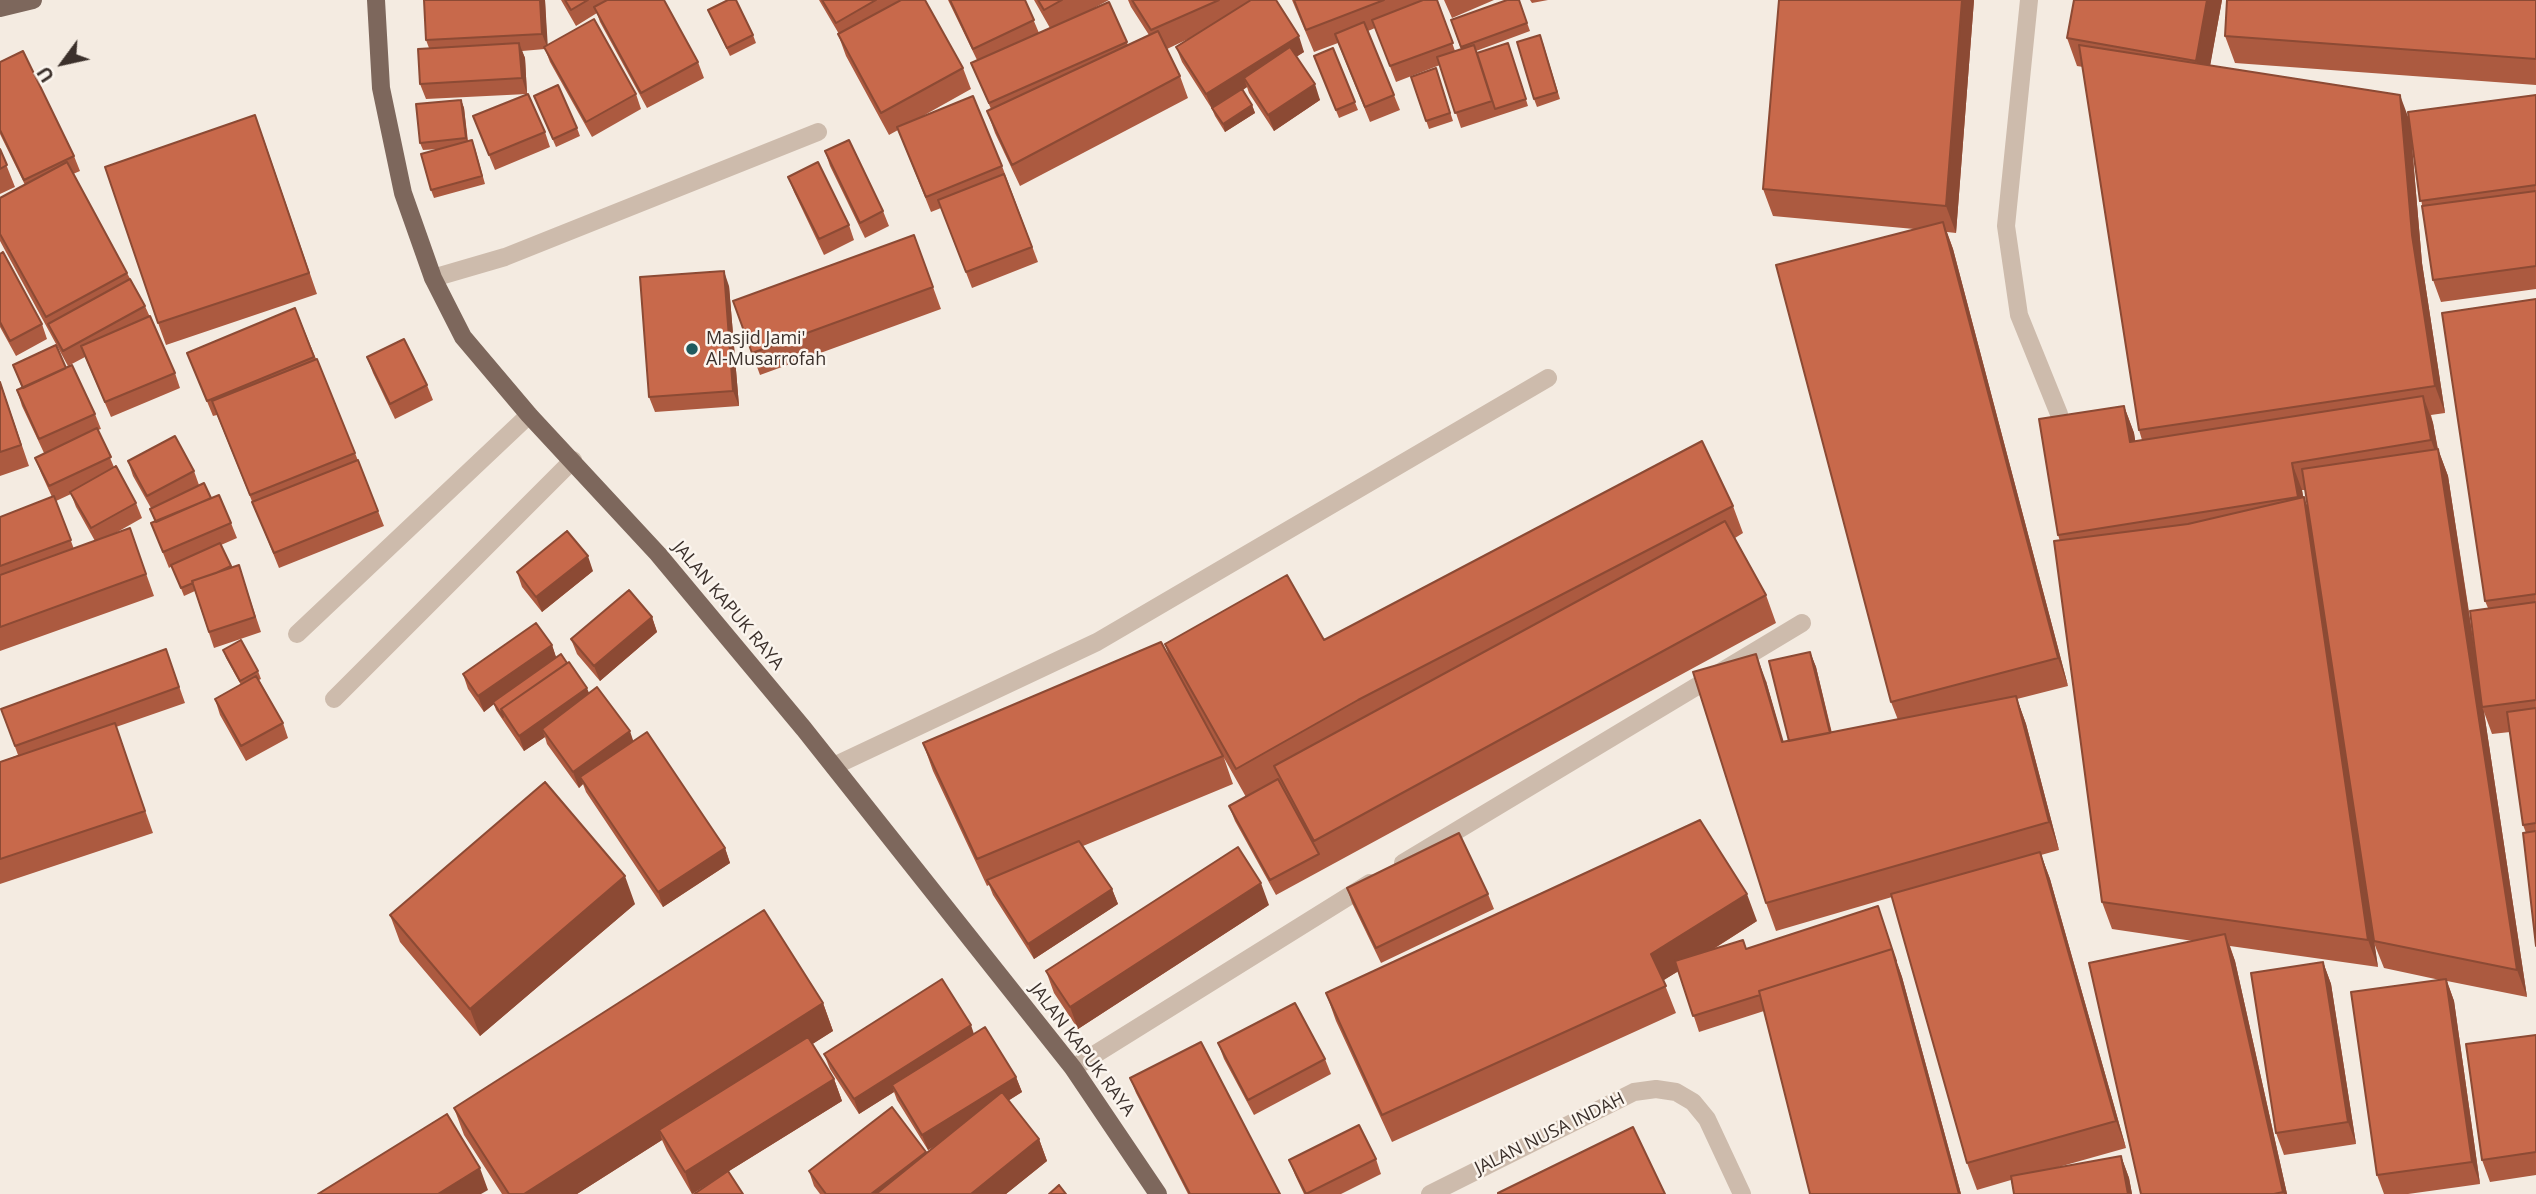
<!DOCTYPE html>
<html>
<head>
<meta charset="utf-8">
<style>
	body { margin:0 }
	#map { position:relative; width:2536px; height:1194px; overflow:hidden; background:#f4ebe1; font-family:"Open Sans",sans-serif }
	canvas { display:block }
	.north { position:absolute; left:28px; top:28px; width:70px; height:70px; -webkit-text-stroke:5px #fbf5ee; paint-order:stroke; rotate:237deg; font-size:19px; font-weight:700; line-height:28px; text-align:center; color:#3b302b }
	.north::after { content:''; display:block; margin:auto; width:24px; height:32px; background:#3b302b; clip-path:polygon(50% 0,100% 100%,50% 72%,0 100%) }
</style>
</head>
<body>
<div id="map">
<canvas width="2536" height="1194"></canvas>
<div class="north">U</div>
</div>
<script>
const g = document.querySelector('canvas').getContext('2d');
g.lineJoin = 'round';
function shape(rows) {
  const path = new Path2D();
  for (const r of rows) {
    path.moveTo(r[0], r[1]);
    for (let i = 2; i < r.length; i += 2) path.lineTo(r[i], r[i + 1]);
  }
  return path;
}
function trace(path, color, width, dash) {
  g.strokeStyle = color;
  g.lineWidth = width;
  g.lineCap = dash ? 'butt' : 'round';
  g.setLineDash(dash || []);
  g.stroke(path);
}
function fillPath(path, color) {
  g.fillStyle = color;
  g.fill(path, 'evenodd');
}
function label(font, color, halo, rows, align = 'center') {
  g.font = font + ' "Open Sans",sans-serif';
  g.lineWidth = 5;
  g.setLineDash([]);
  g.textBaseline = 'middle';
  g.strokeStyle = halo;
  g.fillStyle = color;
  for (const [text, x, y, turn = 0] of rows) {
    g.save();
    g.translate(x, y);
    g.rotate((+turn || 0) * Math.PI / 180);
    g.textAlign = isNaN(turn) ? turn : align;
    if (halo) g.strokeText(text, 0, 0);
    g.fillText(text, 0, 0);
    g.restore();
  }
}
trace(shape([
	[2029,0,2006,226,2019,315,2059,414],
	[433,278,505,257,818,132],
	[297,634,529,415],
	[334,699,573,460],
	[834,766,1097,642,1548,378],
	[1403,863,1802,623],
	[1073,1068,1370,883],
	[1430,1194,1634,1092,1656,1089,1676,1092,1693,1102,1707,1119,1742,1194]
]), '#cdbbac', 18);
trace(shape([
	[376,0,381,88,403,193,433,278,463,337,529,415,658,554,804,729,1073,1068,1158,1194],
	[0,8,33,0]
]), '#7d675c', 18);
fillPath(shape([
	[424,0,545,0,547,45,636,94,641,109,592,137,550,62,545,49,522,51,525,58,527,94,426,99,420,84,429,48,426,40],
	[561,0,664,0,698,62,704,78,647,108,600,22,597,13,576,26],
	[819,0,925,0,963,68,971,89,921,117,1002,166,1038,262,972,288,941,208,931,212,898,130,889,135,846,56,838,34,839,34],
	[948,0,1025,0,1039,33,1050,28,1034,0,1109,0,1094,8,1109,2,1128,45,1149,35,1131,7,1128,0,1276,0,1304,52,1296,57,1320,100,1274,131,1249,93,1247,87,1243,90,1252,105,1255,113,1225,132,1215,116,1212,109,1182,62,1176,47,1188,39,1167,49,1180,76,1188,98,1020,186,995,133,987,111,991,109,971,63,977,60],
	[1292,0,1437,0,1455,51,1461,49,1451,20,1519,0,1530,31,1476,51,1477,53,1508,43,1528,106,1461,128,1440,65,1396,82,1375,28,1368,31,1400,110,1370,122,1338,43,1314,52],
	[1444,0,1494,0,1452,18],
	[1530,0,1548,0,1532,3],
	[1974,0,1956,233,1947,232,1953,249,2068,686,2017,699,2026,724,2059,850,2041,855,2050,879,2126,1148,2055,1168,2121,1156,2129,1178,2132,1194,2014,1194,2011,1180,1977,1190,1967,1163,1892,897,1776,931,1766,903,1766,681,1783,742,1789,741,1810,652,1816,667,1832,733,1898,720,1891,702,1914,229,1773,216,1763,189],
	[2222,0,2210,65,2410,122,2536,95,2536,289,2441,302,2433,280,2410,123,2422,263,2445,413,2431,415,2433,423,2438,449,2448,476,2476,657,2488,608,2485,601,2536,299,2536,946,2526,833,2523,825,2510,732,2492,734,2484,712,2527,997,2447,981,2454,1001,2480,1184,2408,1194,2384,1194,2377,1175,2440,980,2384,968,2374,943,2378,967,2230,946,2235,961,2287,1194,2141,1194,2193,941,2112,929,2102,902,2060,541,2058,535,2124,406,2134,433,2135,441,2142,440,2139,430,2083,67,2077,66,2067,38],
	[2302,490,2305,490,2308,509,2303,497],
	[2536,0,2536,85,2235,63,2225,36],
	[708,10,753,35,756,43,730,56],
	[1543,43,1560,99,1537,107,1534,99],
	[1333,48,1358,110,1339,118,1314,56],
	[0,62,74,156,80,171,73,174,145,306,175,373,180,388,111,417,85,357,68,366,0,241,0,198,25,185,0,134],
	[1436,68,1453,121,1429,129,1411,77],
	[534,96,577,128,580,136,556,147],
	[461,100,464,108,468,141,475,148,485,184,434,198,431,190,439,149,423,150,420,143],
	[473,116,545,132,550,147,495,170],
	[263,137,317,294,166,345,158,323],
	[0,149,15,187,0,194],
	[825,151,883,211,889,226,865,238,830,166],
	[788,177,849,225,854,240,824,255,794,192],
	[914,235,941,309,760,375,733,301],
	[0,254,42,324,47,339,16,356,0,327],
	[729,286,739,406,655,412,649,397],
	[295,308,355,453,384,526,279,568,217,415,213,416,187,353],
	[367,357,427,385,433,400,395,419,373,373],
	[13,365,66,368,95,414,101,429,98,430,114,467,136,503,142,518,112,535,130,528,154,596,0,651,0,517,52,497,41,473,35,458,44,453,22,406,17,390,22,388],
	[71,494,76,507,95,541,74,549,56,501],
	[0,381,29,466,0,476],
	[128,461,194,471,199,485,231,523,237,538,221,545,232,568,244,581,261,632,214,648,195,591,184,596,172,566,169,568,151,523,155,522,150,509,151,508,133,476],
	[1733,506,1743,533,1735,538,1766,595,1776,623,1276,895,1235,821,1229,806,1246,797,1224,758,1233,784,1083,846,1112,889,1118,904,1034,959,993,895,989,885,987,886,933,771,923,743,1170,660,1165,644,1324,640],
	[593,571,542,612,522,587,517,572],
	[652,617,657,632,600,681,577,654,571,639],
	[552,645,556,657,633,741,725,848,730,863,663,907,586,792,583,784,579,788,547,744,545,737,524,751,496,710,494,704,484,712,468,689,463,674],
	[166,649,185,703,116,727,153,833,0,884,0,762,18,755,1,709],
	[223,650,258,671,261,679,259,680,283,723,288,738,246,761,220,715,215,699,241,685,226,658],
	[1347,888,1488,894,1494,909,1381,963,1352,903],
	[635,904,480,1036,400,942,390,915],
	[1269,905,1078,1029,1054,993,1046,971],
	[1878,906,1902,977,1961,1194,1764,1011,1699,1032,1679,971,1663,980,1676,1013,1392,1142,1336,1021,1326,993,1757,921,1712,950,1746,949],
	[2323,962,2331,984,2356,1144,2284,1155,2276,1133],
	[823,1003,833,1031,812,1044,834,1079,842,1101,692,1194,667,1151,662,1140,577,1194,502,1194,464,1135,454,1108],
	[974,1034,1016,1077,1022,1092,1008,1101,1039,1139,1047,1161,1006,1194,820,1194,814,1186,809,1171,927,1153,935,1146,928,1150,897,1100,894,1092,859,1114,830,1069,824,1054],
	[2536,1035,2536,1175,2490,1182,2482,1160],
	[1218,1043,1325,1059,1331,1074,1254,1115,1224,1059],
	[1130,1078,1280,1194,1188,1194,1136,1093],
	[1376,1159,1381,1174,1341,1194,1304,1194,1295,1175,1289,1160]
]), '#ac5a40');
fillPath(shape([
	[540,0,545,0,548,49,542,34],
	[1962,0,1974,0,1956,233,1946,206],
	[2207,0,2222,0,2206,89,2196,61],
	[1299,36,1304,52,1249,86,1244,78,1247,87,1212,109,1206,94],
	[519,43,525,58,527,94,522,78],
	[1315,84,1320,100,1274,131,1268,115],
	[2400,95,2410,122,2422,263,2445,413,2435,386,2412,235],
	[461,100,464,108,468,146,466,138],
	[1252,105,1255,113,1225,132,1223,124],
	[1943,222,1953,249,2068,686,2058,658],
	[724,271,729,286,739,406,733,391],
	[2423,396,2433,423,2441,468,2431,440],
	[2124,406,2134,433,2140,470,2130,442],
	[2438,449,2448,476,2483,707,2482,707,2484,712,2527,997,2517,970],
	[2292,463,2302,490,2308,522,2304,497,2314,524,2378,967,2368,940,2308,524,2298,497],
	[588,556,593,571,542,612,536,597],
	[652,617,657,632,600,681,594,666],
	[552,645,557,660,493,702,494,704,484,712,478,696],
	[1810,652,1816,667,1836,752,1831,737],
	[1756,654,1766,681,1792,770,1782,742],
	[587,688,593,703,542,729,545,737,524,751,519,736],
	[2016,696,2026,724,2059,850,2049,822],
	[630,731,635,746,580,777,583,784,579,788,573,772],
	[725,848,730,863,663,907,658,892],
	[2040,852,2050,879,2126,1148,2116,1121],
	[625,876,635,904,480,1036,470,1009],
	[1261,883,1269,905,1078,1029,1070,1007],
	[1112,889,1118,904,1034,959,1028,944],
	[1747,894,1757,921,1661,982,1651,954],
	[2225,934,2235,961,2287,1194,2284,1194,2283,1192],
	[1892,949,1902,977,1961,1194,1959,1194],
	[2323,962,2331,984,2356,1144,2348,1122],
	[2446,979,2454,1001,2480,1184,2472,1162],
	[823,1003,833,1031,664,1139,659,1130,662,1140,577,1194,524,1194],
	[971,1025,976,1040,892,1085,894,1092,859,1114,854,1099],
	[1016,1077,1022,1092,928,1150,922,1135],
	[834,1079,842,1101,692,1194,685,1172],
	[1039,1139,1047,1161,1006,1194,971,1194],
	[926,1152,896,1194,871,1194],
	[2121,1156,2129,1178,2132,1194,2128,1194],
	[480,1168,488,1190,481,1194,438,1194]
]), '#8c4a34');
const building = shape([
	[424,0,540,0,542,34,426,40,424,0],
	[565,0,588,0,571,10,565,0],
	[607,0,664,0,698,62,641,93,594,7,607,0],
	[728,0,736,0,753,35,727,48,708,10,728,0],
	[822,0,876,0,836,23,822,0],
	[901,0,925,0,963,68,881,113,838,34,901,0],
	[950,0,1025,0,1034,20,973,49,950,0],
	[1038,0,1062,0,1044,10,1038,0],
	[1132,0,1219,0,1151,30,1132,0],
	[1251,0,1276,0,1299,36,1206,94,1176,47,1251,0],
	[1294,0,1384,0,1306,30,1294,0],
	[1423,0,1437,0,1453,43,1390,66,1372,20,1423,0],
	[1507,0,1519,0,1527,23,1461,47,1451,20,1507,0],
	[1779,0,1962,0,1946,206,1763,189,1779,0],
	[2074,0,2207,0,2196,61,2067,38,2074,0],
	[2227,0,2536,0,2536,59,2225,36,2227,0],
	[1109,2,1127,42,989,103,971,63,1109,2],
	[594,19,636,94,586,122,544,47,594,19],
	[1364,22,1394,95,1365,107,1335,34,1364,22],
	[1158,31,1180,76,1012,165,987,111,1158,31],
	[1540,35,1557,92,1534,99,1517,42,1540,35],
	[519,43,522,78,420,84,418,49,519,43],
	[1508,43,1526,99,1495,109,1477,53,1508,43],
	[1474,45,1492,101,1455,113,1437,57,1474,45],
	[2079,45,2400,95,2412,235,2435,386,2139,430,2079,45],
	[1290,47,1315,84,1268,115,1244,78,1290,47],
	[1333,48,1355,102,1336,110,1314,56,1333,48],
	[23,51,74,156,24,180,0,130,0,62,23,51],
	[1436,68,1450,113,1426,121,1411,77,1436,68],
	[558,85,577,128,553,139,534,96,558,85],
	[1242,89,1252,105,1223,124,1212,108,1242,89],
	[528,94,545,132,489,155,473,116,528,94],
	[2536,95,2536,185,2420,201,2408,112,2536,95],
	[973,96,1002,166,926,197,897,127,973,96],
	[461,100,466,138,420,143,416,104,461,100],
	[255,115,309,273,158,323,105,167,255,115],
	[472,140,482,176,431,190,421,154,472,140],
	[849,140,883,211,860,223,825,151,849,140],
	[0,149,7,165,0,169,0,149],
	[67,162,127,273,46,317,0,234,0,198,67,162],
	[818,162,849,225,819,239,788,177,818,162],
	[1004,174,1032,247,966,272,938,200,1004,174],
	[2536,191,2536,266,2433,280,2422,206,2536,191],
	[1943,222,2058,658,1891,702,1776,265,1943,222],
	[914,235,933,287,752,353,733,301,914,235],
	[3,252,42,324,10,341,0,322,0,254,3,252],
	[724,271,733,391,649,397,640,277,724,271],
	[130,279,145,306,63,351,48,324,130,279],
	[2536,299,2536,594,2485,601,2442,313,2536,299],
	[295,308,314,357,207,401,187,353,295,308],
	[150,316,175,373,105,402,81,346,150,316],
	[404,339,427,385,390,404,367,357,404,339],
	[56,345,66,368,23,388,13,365,56,345],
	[317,359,355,453,250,495,212,401,317,359],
	[72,365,95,414,39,439,17,390,72,365],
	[0,382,21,445,0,452,0,382],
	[2423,396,2431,440,2292,463,2298,497,2058,535,2039,419,2124,406,2130,442,2423,396],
	[97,428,111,457,49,486,35,458,97,428],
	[175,436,194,471,147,496,128,461,175,436],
	[1702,441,1733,506,1358,700,1236,769,1165,644,1287,575,1324,640,1702,441],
	[2438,449,2517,970,2374,941,2302,469,2438,449],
	[358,460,378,511,274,553,252,502,358,460],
	[116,466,136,503,91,528,70,492,116,466],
	[204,483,211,498,156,522,150,509,204,483],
	[219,495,231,523,163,552,151,523,219,495],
	[54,496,71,540,0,566,0,517,54,496],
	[2304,497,2368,940,2102,902,2054,541,2188,524,2304,497],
	[1725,521,1766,595,1314,841,1274,766,1725,521],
	[130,528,146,574,0,627,0,575,130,528],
	[567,531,588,556,536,597,517,572,567,531],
	[220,543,231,566,216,573,192,581,193,583,181,588,171,565,220,543],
	[239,565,255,617,209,632,192,581,239,565],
	[629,590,652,617,594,666,571,639,629,590],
	[2536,602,2536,700,2482,707,2470,611,2536,602],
	[536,623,552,645,478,696,463,674,536,623],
	[241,640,258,671,240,681,223,650,241,640],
	[1161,642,1223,756,977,859,923,743,1161,642],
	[166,649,179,687,15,746,1,709,166,649],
	[1810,652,1830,733,1789,741,1769,661,1810,652],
	[561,654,567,663,501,709,503,717,493,702,561,654],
	[1756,654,1782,742,2016,696,2049,822,1766,903,1693,672,1756,654],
	[569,662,587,688,519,736,501,709,569,662],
	[256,676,283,723,241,746,215,699,256,676],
	[597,687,630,731,573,772,542,729,597,687],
	[2536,708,2536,823,2523,825,2507,712,2536,708],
	[115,723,145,811,0,859,0,762,115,723],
	[647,732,725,848,658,892,580,777,647,732],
	[1278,779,1319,854,1270,880,1229,806,1278,779],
	[545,782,625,876,470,1009,390,915,545,782],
	[1700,820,1747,894,1651,954,1666,986,1382,1115,1326,993,1700,820],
	[2536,831,2536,946,2523,833,2536,831],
	[1459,833,1488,894,1376,948,1347,888,1459,833],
	[1079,841,1112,889,1028,944,987,880,1079,841],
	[1238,847,1261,883,1070,1007,1046,971,1238,847],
	[2040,852,2116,1121,1967,1163,1891,894,2040,852],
	[1878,906,1896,961,1892,949,1759,991,1760,995,1693,1016,1675,961,1743,940,1746,949,1878,906],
	[764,910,823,1003,524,1194,509,1194,454,1108,764,910],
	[2225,934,2283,1192,2274,1194,2141,1194,2089,963,2225,934],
	[1892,949,1959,1194,1810,1194,1759,991,1892,949],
	[2323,962,2348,1122,2276,1133,2251,973,2323,962],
	[942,979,971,1025,854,1099,824,1054,942,979],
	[2446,979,2472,1162,2377,1175,2351,992,2446,979],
	[1295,1003,1325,1059,1248,1100,1218,1043,1295,1003],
	[985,1027,1016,1077,922,1135,892,1085,985,1027],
	[2536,1035,2536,1152,2482,1160,2466,1044,2536,1035],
	[808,1037,834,1079,685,1172,659,1130,808,1037],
	[1201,1042,1280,1194,1190,1194,1130,1078,1201,1042],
	[1002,1092,1039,1139,971,1194,876,1194,1002,1092],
	[892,1107,926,1152,871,1194,826,1194,809,1171,892,1107],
	[447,1114,480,1168,438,1194,318,1194,447,1114],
	[1359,1125,1376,1159,1306,1194,1289,1160,1359,1125],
	[1633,1127,1665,1194,1498,1194,1498,1193,1633,1127],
	[2121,1156,2128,1194,2014,1194,2011,1176,2121,1156],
	[728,1171,743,1194,694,1194,728,1171],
	[1059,1185,1066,1194,1049,1194,1059,1185]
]);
fillPath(building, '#c8694b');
trace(building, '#8c4a34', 2);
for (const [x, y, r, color] of [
	[692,349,7,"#1f5a5e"]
]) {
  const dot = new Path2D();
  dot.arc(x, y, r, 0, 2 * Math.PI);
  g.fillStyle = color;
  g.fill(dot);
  trace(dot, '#fbf5ee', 2.5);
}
label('18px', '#3b302b', '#fbf5ee', [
	["Masjid Jami'",706,339],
	["Al-Musarrofah",706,360]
], 'left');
label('18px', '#3b302b', '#fbf5ee', [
	["JALAN KAPUK RAYA",728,606,50],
	["JALAN KAPUK RAYA",1082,1050,53],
	["JALAN NUSA INDAH",1550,1134,-26]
]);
</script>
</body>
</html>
